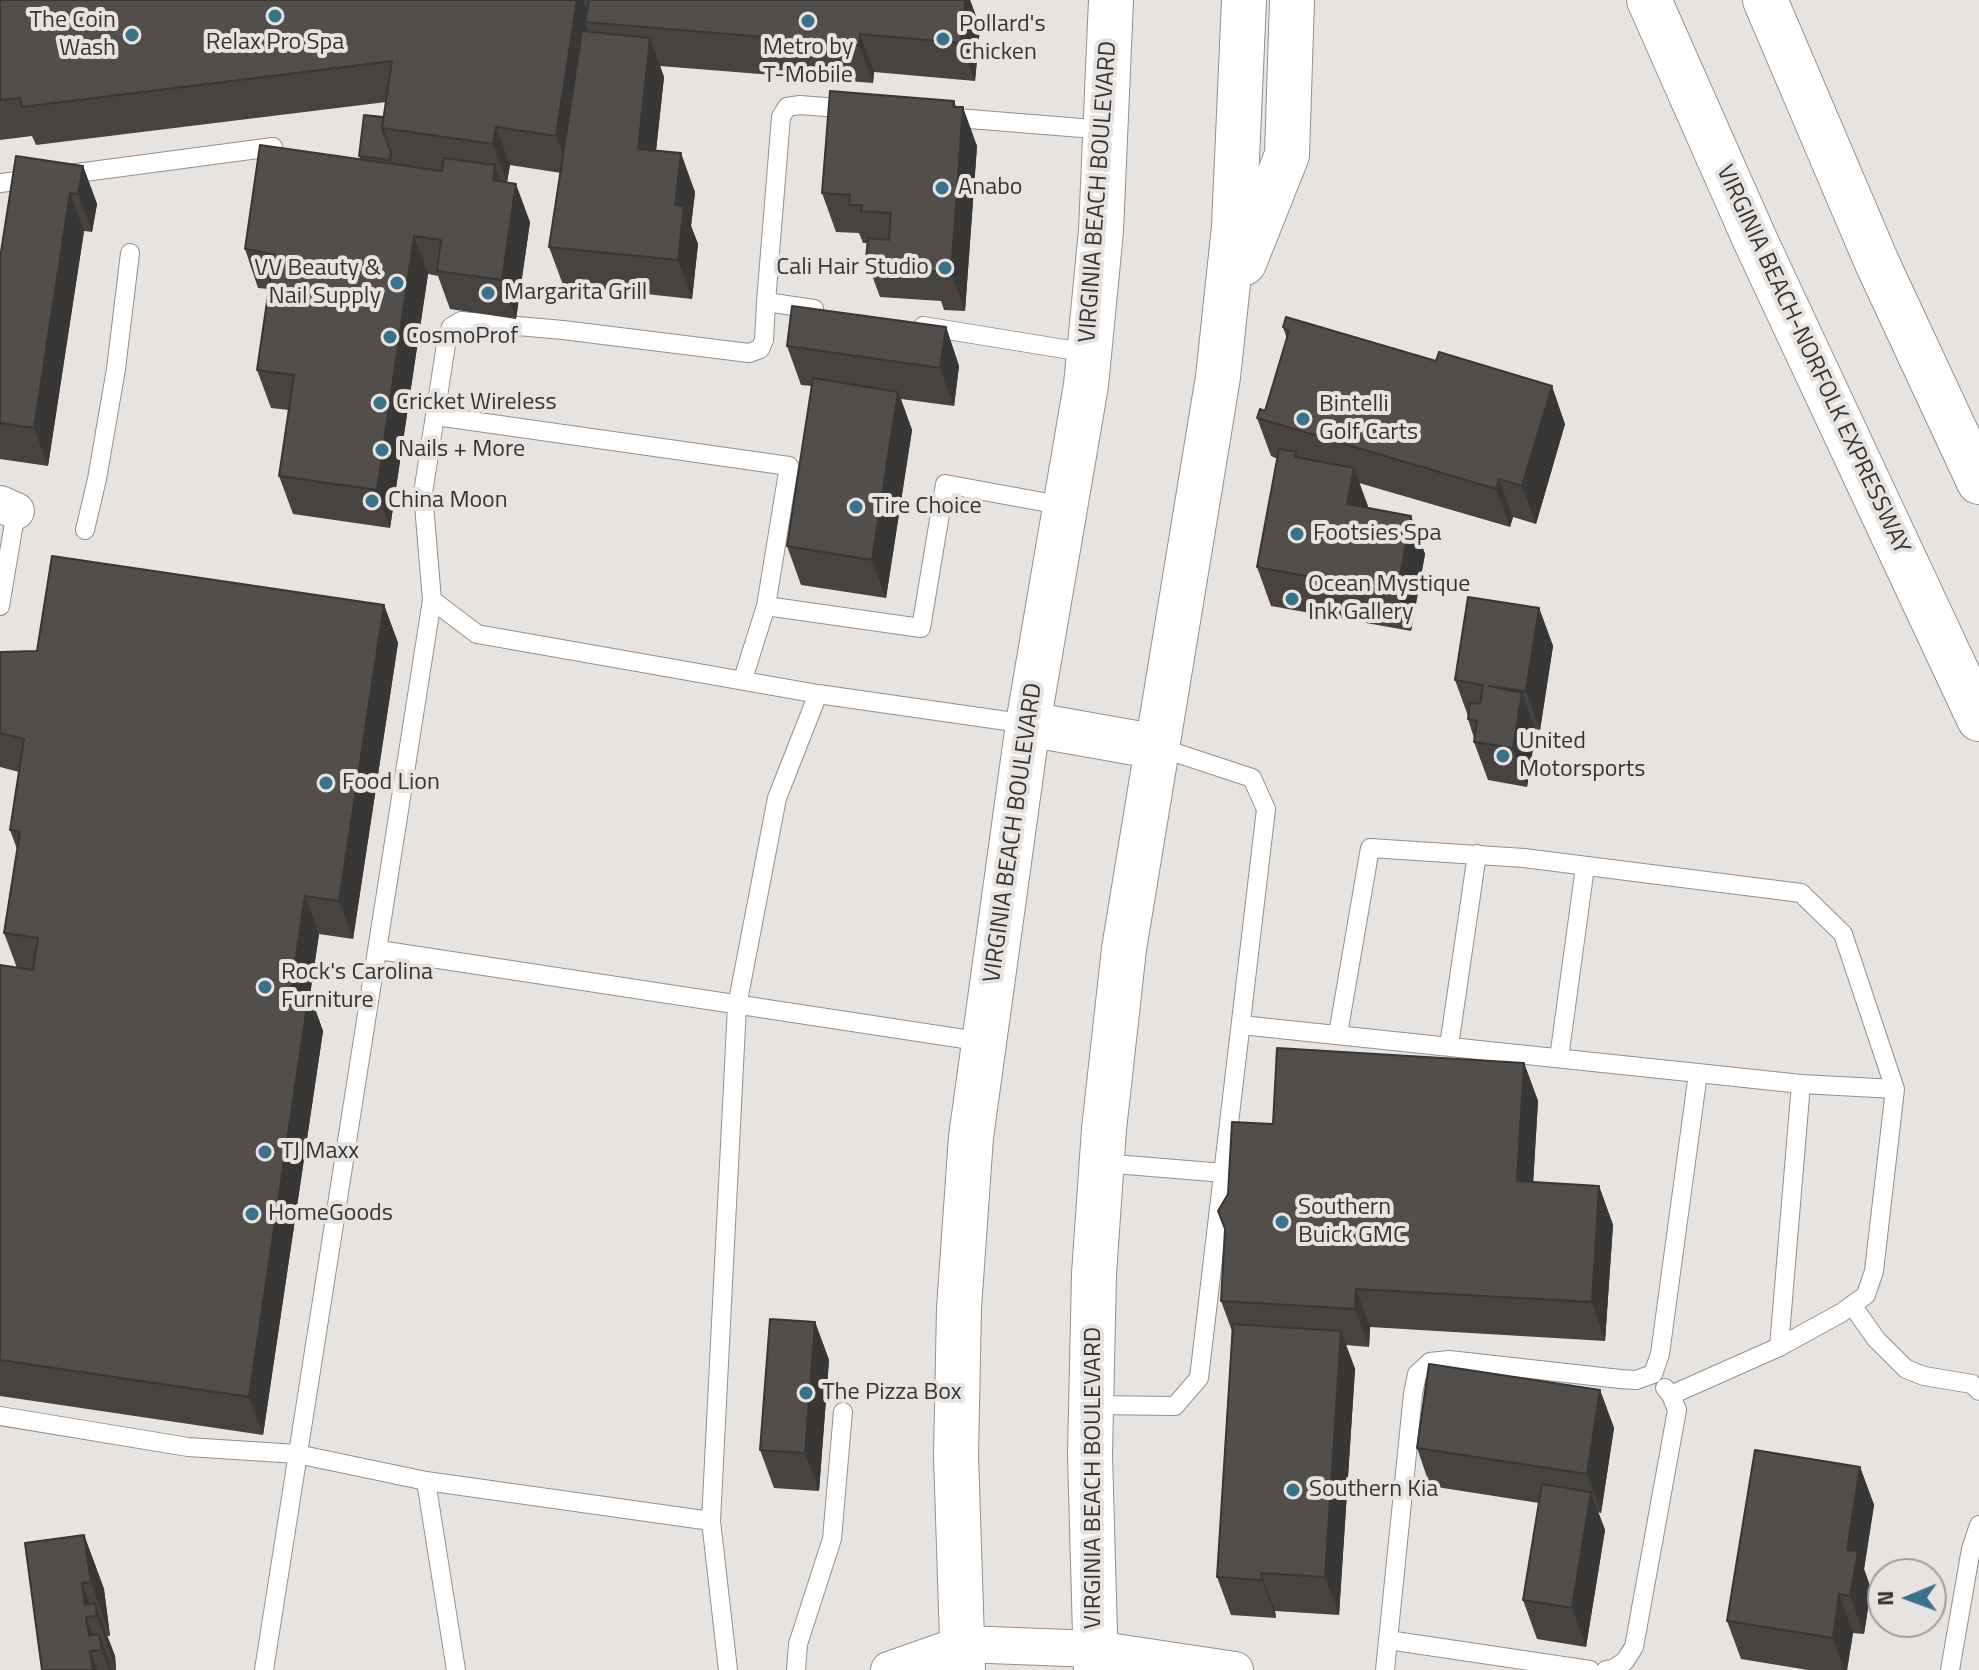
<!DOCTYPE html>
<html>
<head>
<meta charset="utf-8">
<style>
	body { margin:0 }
	#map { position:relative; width:1979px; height:1670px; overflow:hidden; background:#e7e3e0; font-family:"Titillium Web",sans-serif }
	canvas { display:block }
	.north { position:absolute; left:1867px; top:1558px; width:80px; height:80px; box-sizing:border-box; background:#e7e3e0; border:2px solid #a19d9b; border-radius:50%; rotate:269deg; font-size:22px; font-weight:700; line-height:32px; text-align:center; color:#373534 }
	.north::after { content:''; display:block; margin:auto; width:28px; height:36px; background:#3a728c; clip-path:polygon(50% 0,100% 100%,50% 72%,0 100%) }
</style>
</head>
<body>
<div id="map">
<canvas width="1979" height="1670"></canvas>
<div class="north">N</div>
</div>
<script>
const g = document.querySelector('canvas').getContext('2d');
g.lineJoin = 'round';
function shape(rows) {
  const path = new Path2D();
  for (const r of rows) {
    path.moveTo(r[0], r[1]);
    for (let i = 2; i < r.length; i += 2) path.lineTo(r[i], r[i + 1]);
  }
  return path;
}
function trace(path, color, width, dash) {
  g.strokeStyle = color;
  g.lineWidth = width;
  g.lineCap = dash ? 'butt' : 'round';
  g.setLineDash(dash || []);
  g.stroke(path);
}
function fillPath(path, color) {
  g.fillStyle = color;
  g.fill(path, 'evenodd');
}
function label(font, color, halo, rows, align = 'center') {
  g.font = font + ' "Titillium Web",sans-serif';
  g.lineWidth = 8;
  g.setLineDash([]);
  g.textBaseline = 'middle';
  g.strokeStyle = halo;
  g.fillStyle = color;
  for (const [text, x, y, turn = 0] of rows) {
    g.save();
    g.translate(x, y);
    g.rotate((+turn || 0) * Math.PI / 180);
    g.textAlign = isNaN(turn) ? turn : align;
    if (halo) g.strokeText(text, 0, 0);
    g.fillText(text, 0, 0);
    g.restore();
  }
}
const service = shape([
	[945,117,1106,130],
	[62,175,273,147],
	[0,183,33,179],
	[766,302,781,117,787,107,800,105,851,109],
	[923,326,1089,353],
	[436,416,789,466,766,606],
	[85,530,97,479,116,369,130,253],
	[432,600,477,634,818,694,1028,724],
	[0,606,16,511],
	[743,679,766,606,921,628,945,484,1065,506],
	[379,950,984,1042],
	[1241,1025,1698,1073,1660,1354,1653,1374,1636,1380,1620,1379,1449,1360,1430,1362,1417,1374,1413,1394,1385,1670],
	[1338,1034,1370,848,1524,858,1801,893,1843,934,1895,1089],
	[1449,1046,1477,854],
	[1559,1058,1585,867],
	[1102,1163,1224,1173],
	[1852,1305,1876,1339,1906,1369,1924,1376,1972,1384,1979,1391],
	[1779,1347,1801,1084],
	[1671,1395,1779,1347,1841,1313,1866,1295,1874,1271,1895,1089,1801,1084,1698,1073],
	[1091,1405,1175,1406,1199,1378,1266,809,1252,778,1158,747],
	[0,1416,188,1447,297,1454,426,1481,456,1670],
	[426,1481,711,1521],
	[1388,1640,1590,1670],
	[264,1670,432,600,423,493,447,338,451,327,461,321,563,330,749,353,760,349,764,340,766,302,814,309],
	[728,1670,711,1521,737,1006,777,798,818,694],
	[796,1670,798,1644,832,1539,843,1412],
	[1606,1670,1613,1669,1625,1661,1634,1647,1677,1410,1671,1395,1665,1388],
	[1950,1670,1971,1549,1979,1525]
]);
const minor = shape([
	[0,504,16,511],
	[889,1670,963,1644,1095,1649,1235,1670]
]);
const primary = shape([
	[1244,263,1287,155,1292,0],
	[1028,724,1158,747],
	[963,1670,956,1456,959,1308,971,1137,1028,724,1086,385,1101,231,1111,0],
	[1096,1670,1090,1454,1094,1274,1104,1129,1124,949,1218,377,1234,227,1244,0]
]);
const motorway = shape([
	[1649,0,1756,242,1979,719],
	[1765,0,1878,265,1979,482]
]);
trace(service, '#93908d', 20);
trace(minor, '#93908d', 38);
trace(primary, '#93908d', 46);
trace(motorway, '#93908d', 46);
trace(service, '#fff', 18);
trace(minor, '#fff', 36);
trace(primary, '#fff', 44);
trace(motorway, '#fff', 44);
fillPath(shape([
	[0,0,970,0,980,27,975,81,874,72,873,83,660,66,664,77,656,151,695,192,691,226,698,244,692,299,563,285,549,247,561,173,510,165,507,182,530,222,516,319,450,309,438,276,428,274,390,528,293,514,279,476,289,410,271,408,257,370,269,289,258,288,245,249,360,159,359,156,383,117,386,102,36,145,32,136,0,140],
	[956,107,977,146,965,311,944,310,941,301,880,297,866,259,867,243,863,243,859,233,836,232,822,193],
	[83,166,97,204,92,232,84,231,48,466,0,459,0,258],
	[946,327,959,366,954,406,901,399,912,430,886,598,801,585,787,546,812,386,801,385,787,346],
	[1283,327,1565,424,1536,524,1513,517,1510,527,1359,483,1368,508,1411,516,1425,554,1411,631,1271,606,1257,567,1278,459,1271,456,1257,418,1265,411,1287,339],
	[384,605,398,643,353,939,319,934,310,995,323,1031,263,1435,0,1396,0,965,17,968,4,933,17,849,10,830,19,772,0,767,0,652,37,651],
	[1539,608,1553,646,1540,730,1535,729,1527,787,1488,780,1474,742,1474,738,1468,719,1468,716,1455,680],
	[1524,1063,1538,1101,1533,1182,1599,1186,1613,1225,1605,1341,1370,1327,1369,1347,1346,1345,1355,1369,1339,1615,1275,1611,1276,1618,1231,1615,1217,1577,1232,1331,1221,1301,1273,1124],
	[815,1322,829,1360,819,1491,774,1488,760,1450],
	[1600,1390,1614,1428,1601,1513,1598,1512,1605,1530,1586,1647,1537,1639,1523,1600,1539,1503,1430,1486,1417,1448],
	[1860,1467,1874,1505,1864,1569,1871,1589,1864,1634,1853,1633,1847,1670,1808,1670,1741,1659,1727,1621],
	[84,1535,104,1589,110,1636,107,1636,115,1656,116,1670,42,1670]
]), '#464341');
fillPath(shape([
	[577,0,583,0,591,23,585,22,591,38,570,174,556,136],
	[965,0,970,0,980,27,975,81,961,43],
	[860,34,874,72,873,83,859,45],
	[650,38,664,77,652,187,638,149],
	[954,101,962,123,963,107,977,146,965,311,951,273],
	[496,127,510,165,507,182,493,144],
	[681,153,695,192,691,226,698,244,692,299,678,260,675,205],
	[495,165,509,204,493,180],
	[83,166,97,204,92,232,78,194],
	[516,184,530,222,516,319,502,280],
	[70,193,84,231,48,466,34,428],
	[414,236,428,274,390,528,377,490],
	[946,327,959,366,954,406,940,368],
	[1552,386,1565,424,1536,524,1522,486],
	[898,392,912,430,886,598,872,560],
	[1354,468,1368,506,1361,542,1347,504],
	[1499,479,1513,517,1510,527,1496,489],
	[1411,516,1425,554,1411,631,1397,593],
	[384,605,398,643,353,939,339,901],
	[1539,608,1553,646,1540,730,1526,691],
	[1522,693,1536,731,1527,787,1513,748],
	[305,896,319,934,310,995,323,1031,263,1435,249,1397,291,990],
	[1524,1063,1538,1101,1531,1220,1517,1181],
	[1599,1186,1613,1225,1605,1341,1592,1302],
	[1356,1289,1370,1327,1369,1347,1355,1309],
	[815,1322,829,1360,819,1491,805,1453],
	[1341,1331,1355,1369,1339,1615,1325,1577],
	[1600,1390,1614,1428,1601,1513,1587,1474],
	[1860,1467,1874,1505,1864,1569,1871,1589,1864,1634,1850,1596,1847,1550],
	[1591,1492,1605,1530,1586,1647,1572,1608],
	[84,1535,104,1589,110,1636,91,1582],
	[1261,1573,1275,1611,1276,1618,1262,1580],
	[82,1583,94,1616,85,1605],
	[1839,1594,1853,1633,1847,1670,1844,1670,1833,1638],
	[95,1603,115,1656,116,1670,97,1616],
	[86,1617,98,1650,89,1636],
	[99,1634,112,1670,109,1670,102,1650],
	[90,1651,97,1670,93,1670]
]), '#393735');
const building = shape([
	[0,0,577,0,556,136,496,127,493,144,382,128,392,61,22,107,20,98,0,100,0,0],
	[589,0,965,0,961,43,860,34,859,45,585,22,589,0],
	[582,31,650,38,638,149,681,153,675,205,684,206,678,260,549,247,582,31],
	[830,91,954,101,953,107,963,107,951,273,930,271,931,263,866,259,868,238,889,240,891,213,861,211,862,205,849,205,850,195,822,193,830,91],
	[364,115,383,117,382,128,391,153,390,160,359,156,364,115],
	[260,145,442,171,444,158,495,165,493,180,516,184,502,280,437,271,441,240,414,236,377,490,279,476,294,375,257,370,274,254,245,249,260,145],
	[16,156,83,166,78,194,70,193,34,428,0,423,0,258,16,156],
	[792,306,946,327,940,368,787,346,792,306],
	[1286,317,1436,361,1439,352,1552,386,1522,486,1499,479,1496,489,1257,418,1260,409,1265,411,1289,331,1283,327,1286,317],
	[813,378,898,392,872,560,787,546,813,378],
	[1279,449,1296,452,1295,457,1354,468,1347,504,1411,516,1397,593,1257,567,1279,449],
	[52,556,384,605,339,901,305,896,291,990,309,993,249,1397,0,1360,0,965,33,970,38,938,4,933,20,832,10,830,24,739,0,733,0,652,37,651,52,556],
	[1468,597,1539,608,1526,691,1489,686,1522,693,1513,748,1474,742,1477,721,1468,719,1470,703,1480,704,1483,685,1455,680,1468,597],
	[1277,1048,1524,1063,1517,1181,1599,1186,1592,1302,1356,1289,1355,1309,1221,1301,1225,1229,1218,1211,1228,1194,1232,1122,1273,1124,1277,1048],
	[770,1319,815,1322,805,1453,760,1450,770,1319],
	[1233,1324,1341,1331,1325,1577,1261,1573,1262,1580,1217,1577,1233,1324],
	[1429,1364,1600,1390,1587,1474,1417,1448,1429,1364],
	[1755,1450,1860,1467,1847,1550,1858,1551,1850,1596,1839,1594,1833,1638,1727,1621,1755,1450],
	[1542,1484,1591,1492,1572,1608,1523,1600,1542,1484],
	[84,1535,91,1582,82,1583,85,1605,95,1603,97,1616,86,1617,89,1636,99,1634,102,1650,90,1651,93,1670,42,1670,25,1543,84,1535]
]);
fillPath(building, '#514e4c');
trace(building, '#393735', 2);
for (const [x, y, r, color] of [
	[275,16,8,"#3a728c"],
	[808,21,8,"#3a728c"],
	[132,35,8,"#3a728c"],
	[943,39,8,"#3a728c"],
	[942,188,8,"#3a728c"],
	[945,268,8,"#3a728c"],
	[397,283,8,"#3a728c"],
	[488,293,8,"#3a728c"],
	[390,337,8,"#3a728c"],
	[380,403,8,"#3a728c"],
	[1303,419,8,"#3a728c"],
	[382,450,8,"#3a728c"],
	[372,501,8,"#3a728c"],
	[856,507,8,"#3a728c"],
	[1297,534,8,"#3a728c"],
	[1292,599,8,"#3a728c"],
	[1503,756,8,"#3a728c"],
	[326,783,8,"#3a728c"],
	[265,987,8,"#3a728c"],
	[265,1152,8,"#3a728c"],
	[252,1214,8,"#3a728c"],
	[1282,1222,8,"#3a728c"],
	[806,1393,8,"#3a728c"],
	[1293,1490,8,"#3a728c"]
]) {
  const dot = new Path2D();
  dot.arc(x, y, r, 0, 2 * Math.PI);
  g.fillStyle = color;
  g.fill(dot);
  trace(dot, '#e7e3e0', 3);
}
label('24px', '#373534', '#e7e3e0', [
	["The Coin",116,21,"right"],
	["Wash",116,49,"right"],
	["Pollard's",959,25],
	["Chicken",959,53],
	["Relax Pro Spa",275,43,"center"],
	["Metro by",808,48,"center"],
	["T-Mobile",808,76,"center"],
	["Anabo",958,188],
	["Cali Hair Studio",929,268,"right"],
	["VV Beauty &",381,269,"right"],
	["Nail Supply",381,297,"right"],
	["Margarita Grill",504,293],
	["CosmoProf",406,337],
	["Cricket Wireless",396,403],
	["Bintelli",1319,405],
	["Golf Carts",1319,433],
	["Nails + More",398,450],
	["China Moon",388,501],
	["Tire Choice",872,507],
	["Footsies Spa",1313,534],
	["Ocean Mystique",1308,585],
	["Ink Gallery",1308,613],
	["United",1519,742],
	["Motorsports",1519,770],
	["Food Lion",342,783],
	["Rock's Carolina",281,973],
	["Furniture",281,1001],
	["TJ Maxx",281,1152],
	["Southern",1298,1208],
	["Buick GMC",1298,1236],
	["HomeGoods",268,1214],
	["The Pizza Box",822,1393],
	["Southern Kia",1309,1490]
], 'left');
label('24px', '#373534', '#e7e3e0', [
	["VIRGINIA BEACH BOULEVARD",1099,192,-86],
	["VIRGINIA BEACH-NORFOLK EXPRESSWAY",1812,360,65],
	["VIRGINIA BEACH BOULEVARD",1014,833,-82],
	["VIRGINIA BEACH BOULEVARD",1094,1478,-90]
]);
</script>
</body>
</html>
